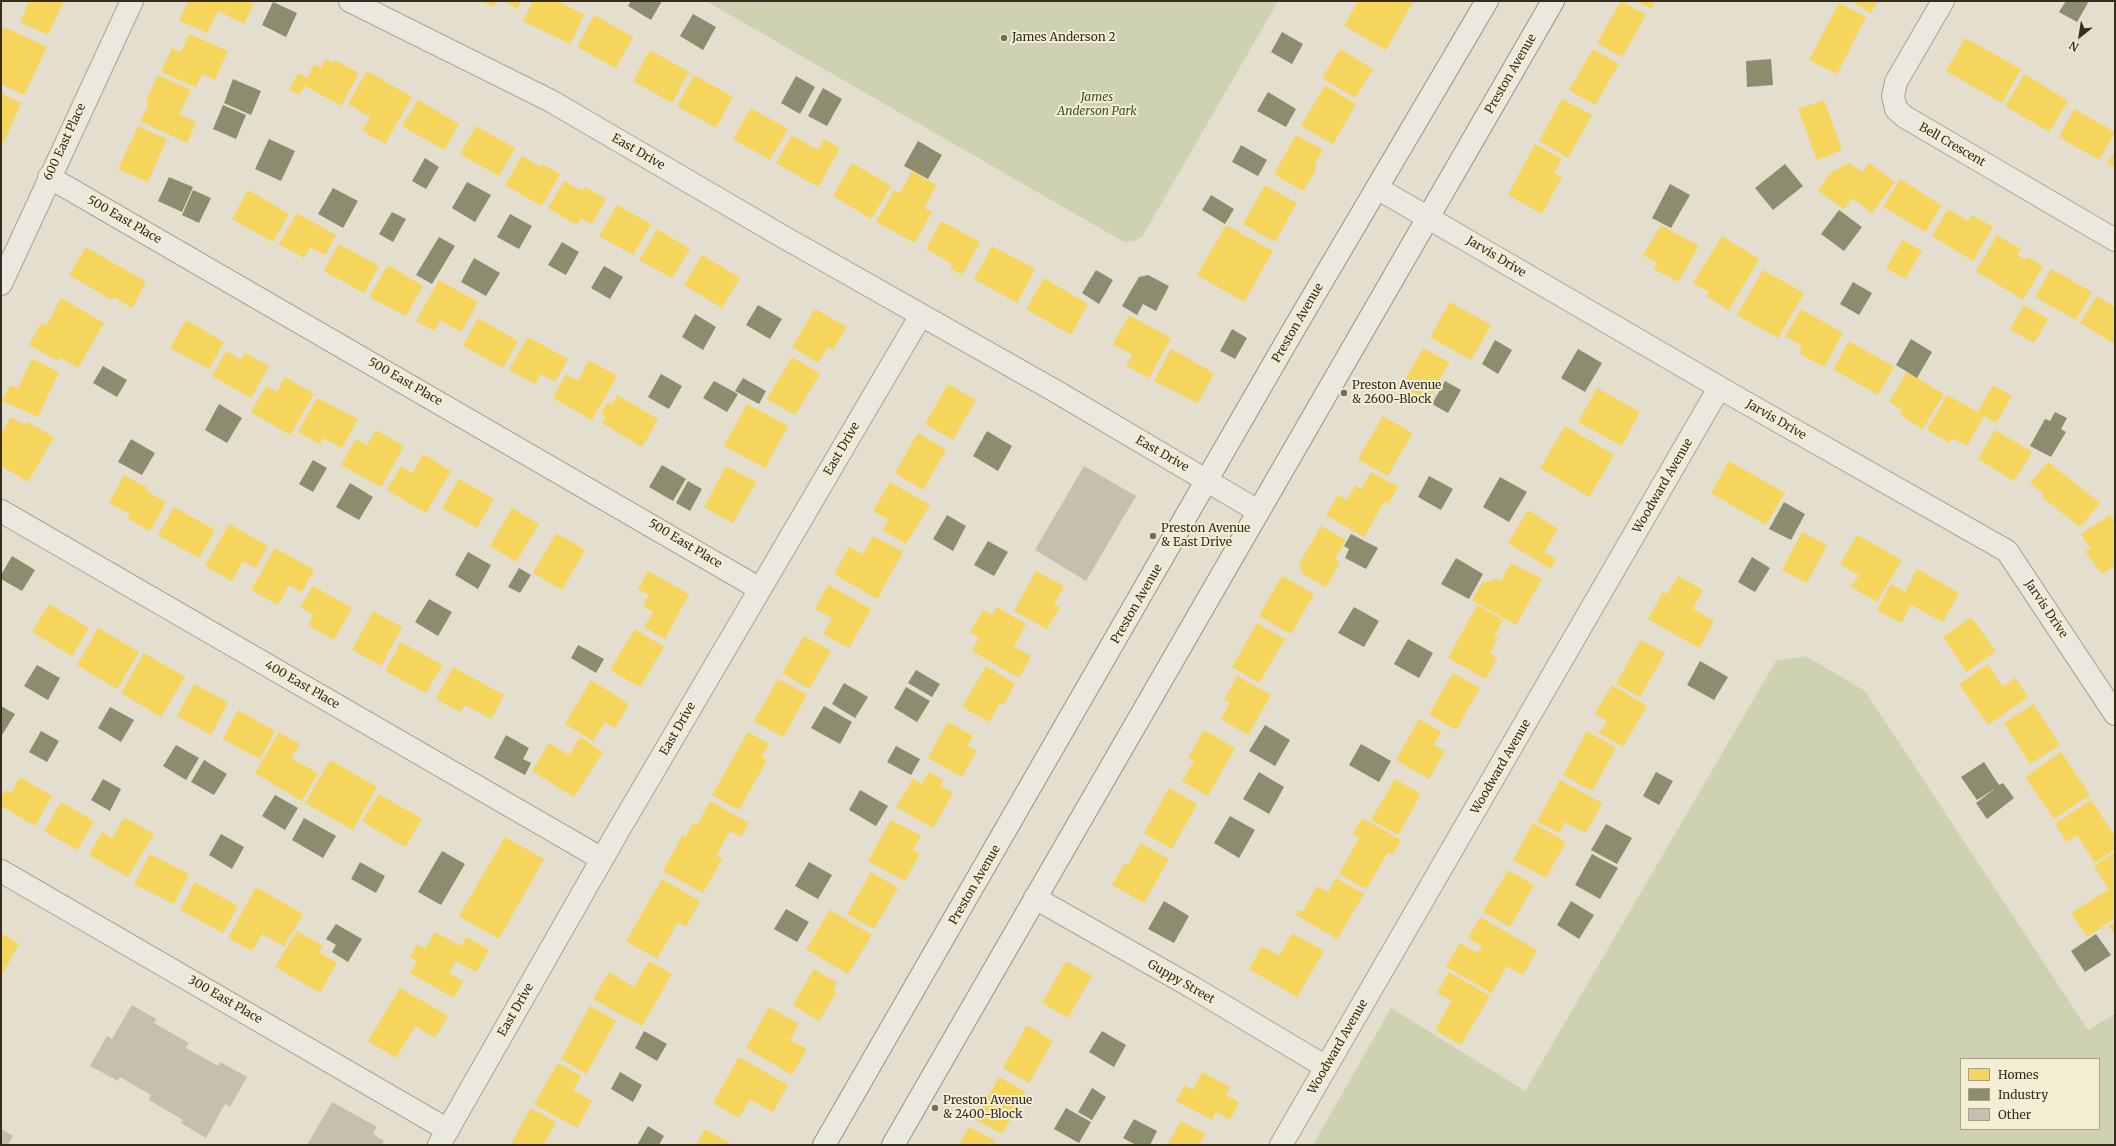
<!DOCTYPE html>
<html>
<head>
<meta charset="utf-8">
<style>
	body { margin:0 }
	#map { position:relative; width:2116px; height:1146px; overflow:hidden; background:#e3decd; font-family:Merriweather,serif }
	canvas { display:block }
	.frame { position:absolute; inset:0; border:2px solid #362d1f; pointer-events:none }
	.legend { position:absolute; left:1960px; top:1058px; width:140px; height:72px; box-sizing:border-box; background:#f3eed4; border:1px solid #a7a18c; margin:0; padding:5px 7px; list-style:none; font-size:12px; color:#362d1f }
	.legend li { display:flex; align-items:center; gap:8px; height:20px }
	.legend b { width:20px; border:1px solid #a7a18c }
	.north { position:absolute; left:2060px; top:16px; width:40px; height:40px; -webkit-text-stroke:3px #f3eed4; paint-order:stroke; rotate:210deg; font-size:11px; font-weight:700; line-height:16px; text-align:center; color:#362d1f }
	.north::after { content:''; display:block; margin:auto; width:14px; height:18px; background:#362d1f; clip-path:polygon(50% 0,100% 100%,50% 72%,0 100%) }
</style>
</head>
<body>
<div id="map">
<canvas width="2116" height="1146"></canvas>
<div class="frame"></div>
<ul class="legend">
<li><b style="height:11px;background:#f6d55c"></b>Homes</li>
<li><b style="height:11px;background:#8c8c6e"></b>Industry</li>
<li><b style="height:11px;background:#c6beae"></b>Other</li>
</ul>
<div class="north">N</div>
</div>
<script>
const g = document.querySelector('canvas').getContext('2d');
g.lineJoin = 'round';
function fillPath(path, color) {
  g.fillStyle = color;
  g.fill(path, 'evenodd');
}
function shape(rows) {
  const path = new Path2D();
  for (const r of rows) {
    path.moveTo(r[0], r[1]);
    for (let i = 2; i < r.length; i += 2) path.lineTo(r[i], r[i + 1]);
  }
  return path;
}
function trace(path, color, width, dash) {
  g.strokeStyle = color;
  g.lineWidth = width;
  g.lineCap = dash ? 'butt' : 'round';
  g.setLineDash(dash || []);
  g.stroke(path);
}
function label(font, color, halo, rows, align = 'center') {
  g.font = font + ' Merriweather,serif';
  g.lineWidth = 4;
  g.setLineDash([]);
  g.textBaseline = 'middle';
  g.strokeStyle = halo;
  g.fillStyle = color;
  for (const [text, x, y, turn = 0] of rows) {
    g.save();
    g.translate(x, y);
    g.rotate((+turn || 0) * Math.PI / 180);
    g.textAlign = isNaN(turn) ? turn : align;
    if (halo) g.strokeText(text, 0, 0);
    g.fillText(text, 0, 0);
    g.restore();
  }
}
fillPath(shape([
	[706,1,1278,1,1142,237,1134,241,1124,242],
	[1806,656,1865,691,2088,1030,2115,1014,2115,1145,1313,1145,1391,1008,1525,1091,1776,661],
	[1961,1059,2099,1059,2099,1129,1961,1129]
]), '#ced2b0');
fillPath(shape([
	[29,1,64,1,48,35,20,22],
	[188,1,248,1,254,4,244,24,218,11,207,33,179,20],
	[482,1,496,1,493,7],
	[503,1,521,1,517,9],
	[533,1,558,1,584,15,570,44,523,21],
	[1358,1,1413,2,1386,50,1344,26],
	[1621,1,1646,15,1622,57,1597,43],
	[1637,1,1655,1,1651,9],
	[1851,1,1878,1,1871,13],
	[1839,3,1866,17,1837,74,1809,60],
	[594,15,633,37,616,68,577,47],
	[4,27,47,47,24,95,1,84,1,32],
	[189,34,228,51,215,80,202,74,196,87,161,72,172,48,181,52],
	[1965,38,2021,69,2002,103,1946,71],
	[1340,49,1373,69,1355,98,1322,78],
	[1593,49,1619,64,1595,105,1569,90],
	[650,50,689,72,672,103,633,81],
	[326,59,334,63,335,60,359,73,341,106,305,86,299,95,289,90,298,73,307,78,314,64,321,68],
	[367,71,412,97,385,144,362,131,370,117,348,104],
	[2025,74,2068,101,2049,132,2005,106],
	[158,75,191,90,179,114,196,122,187,143,140,121,149,103,146,101],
	[694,75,733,97,716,128,677,106],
	[1325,85,1356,104,1333,144,1301,126],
	[1,93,21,103,1,148],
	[1562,99,1592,115,1568,158,1539,141],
	[418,100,459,124,444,150,402,126],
	[1824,100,1842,150,1817,160,1798,109],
	[751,108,788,129,770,160,733,139],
	[2074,109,2115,132,2099,160,2059,137],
	[138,126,167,139,148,182,118,169],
	[476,126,515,148,499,176,460,154],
	[792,135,818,150,824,139,840,148,818,187,776,163],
	[1296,135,1323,150,1314,166,1317,168,1303,191,1274,174],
	[1535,144,1562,159,1554,173,1562,177,1542,214,1508,195],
	[2115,151,2115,168,2107,163],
	[522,156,540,167,542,164,560,174,542,206,505,185],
	[852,163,891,186,871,219,833,196],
	[1849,163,1862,172,1869,163,1895,182,1872,213,1852,198,1844,209,1818,191,1829,174],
	[912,171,936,185,924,208,932,212,915,243,876,222,894,190,900,193],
	[1900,179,1941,205,1926,232,1883,207],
	[564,181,582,191,585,187,606,199,592,224,581,218,577,225,548,208],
	[1265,185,1297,203,1275,242,1243,224],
	[248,190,289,214,273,242,232,219],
	[617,205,651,224,633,255,599,236],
	[1948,209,1968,221,1972,215,1993,227,1973,261,1932,236],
	[297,213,336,235,325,255,310,247,304,258,279,244],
	[941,221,980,242,962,275,950,268,952,264,926,249],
	[1226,225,1273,251,1244,302,1197,275],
	[1661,225,1699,246,1678,282,1654,269,1657,263,1643,255],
	[657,229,690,249,672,278,639,260],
	[1997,235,2021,249,2017,255,2026,260,2028,257,2043,266,2023,300,1976,271],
	[1722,236,1759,259,1729,310,1706,296,1709,292,1693,283],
	[1903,240,1922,251,1905,279,1886,268],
	[339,244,379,266,364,293,324,271],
	[992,246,1035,269,1017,303,974,279],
	[86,247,146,282,132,308,114,297,112,300,69,275],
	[702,255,740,278,722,308,684,285],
	[388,265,423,286,406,316,369,297],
	[2051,269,2092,292,2076,320,2035,297],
	[1763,270,1804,293,1778,338,1737,315],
	[1044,278,1088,304,1071,335,1026,309],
	[439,280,478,302,461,332,440,320,434,331,416,321],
	[2097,296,2115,307,2115,344,2080,323],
	[61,298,104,323,78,368,60,357,58,361,29,345,41,323,46,326],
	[1450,302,1491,325,1471,360,1430,337],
	[2024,305,2048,319,2034,343,2010,329],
	[815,309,847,327,833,350,828,347,818,363,792,347],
	[1801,309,1843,333,1824,367,1799,353,1802,346,1785,336],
	[1129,315,1171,338,1149,378,1126,366,1133,355,1113,344],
	[478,318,518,341,503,368,463,346],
	[186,320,224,342,209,369,170,348],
	[528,337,568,359,555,382,541,374,535,384,509,370],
	[1849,341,1894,367,1878,395,1833,369],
	[1423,348,1449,362,1428,402,1401,387],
	[1171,349,1214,373,1198,403,1154,381],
	[226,351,241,360,245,353,269,366,251,398,212,376],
	[792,357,820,374,795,415,767,399],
	[32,359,59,372,38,417,2,401,10,385,18,388],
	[589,360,617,376,592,420,553,398,566,374,578,381],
	[1907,372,1944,394,1923,429,1900,415,1903,410,1889,402],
	[285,377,314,394,290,435,251,412,266,386,277,392],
	[948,384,976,400,953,440,925,424],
	[1993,385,2012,396,1996,423,1984,416,1967,446,1952,438,1950,443,1927,430,1947,395,1978,412],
	[1597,388,1640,412,1622,446,1578,422],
	[617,395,658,419,642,447,602,423,605,417,601,414,607,402,612,405],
	[317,398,358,419,342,448,323,438,320,444,298,432],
	[747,404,788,426,765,468,724,446],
	[1383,416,1412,433,1388,476,1358,459],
	[11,417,24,425,26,421,54,437,28,482,1,466,3,463,1,462,1,434],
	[1565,426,1614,455,1589,497,1540,468],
	[376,430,404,446,381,487,341,465,356,439,367,445],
	[1995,430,2032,452,2014,481,1978,459],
	[918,433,946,450,923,490,895,473],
	[423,454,451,471,426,513,387,490,401,466,412,473],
	[1729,461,1785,493,1766,525,1711,493],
	[2048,462,2100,503,2080,527,2042,497,2044,494,2030,483],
	[726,466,756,482,733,523,704,507],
	[1371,472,1398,487,1388,504,1384,502,1364,537,1326,515,1338,495,1347,500,1356,485,1361,489],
	[124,475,148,488,146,491,166,502,150,531,127,518,130,514,109,503],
	[459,479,494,499,477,528,442,508],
	[890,482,930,505,906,544,882,530,889,520,873,511],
	[174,507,215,530,199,558,158,535],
	[512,508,539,524,516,562,490,546],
	[1528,510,1558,529,1544,552,1556,559,1551,569,1508,543],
	[2110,515,2115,522,2115,566,2102,574,2085,551,2091,549,2081,534],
	[229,524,268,546,256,568,243,561,232,581,205,566],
	[1321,526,1346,540,1335,559,1340,562,1326,587,1303,574,1299,564],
	[1802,532,1827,545,1807,583,1782,570],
	[556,533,585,550,562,590,533,573],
	[1857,535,1902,560,1877,602,1851,587,1859,575,1840,564],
	[873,536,903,552,877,599,834,574,849,547,863,554],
	[275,548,314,570,302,592,289,585,278,605,251,590],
	[1511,563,1542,579,1516,625,1472,600,1482,583,1498,579,1501,581],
	[1917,569,1959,593,1943,622,1911,605,1901,623,1877,610,1891,584,1905,592],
	[648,571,689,594,665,639,644,627,653,612,643,606,649,595,638,589],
	[1036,571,1064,586,1054,604,1060,607,1047,629,1014,611],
	[1282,576,1314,594,1291,634,1259,616],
	[1678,576,1703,590,1693,609,1714,621,1699,648,1648,619,1663,592,1667,594],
	[828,585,871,609,849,648,823,634,832,618,815,609],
	[313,586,352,608,334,640,308,625,314,615,300,607],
	[49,604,89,628,72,656,32,632],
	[1477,605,1503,620,1494,636,1498,638,1490,653,1497,658,1486,679,1448,658],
	[997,607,1026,624,1014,647,1031,656,1019,678,972,651,979,638,970,632,983,610,992,615],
	[373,611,402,627,381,666,352,650],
	[1971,617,1996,651,1967,672,1943,637],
	[1257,623,1285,639,1259,683,1232,667],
	[98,628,139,652,117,689,77,665],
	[635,629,664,647,640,687,610,670],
	[804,636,831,651,809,689,782,673],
	[1640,640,1665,653,1640,697,1616,684],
	[401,642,442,665,426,693,385,671],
	[144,653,185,677,161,717,121,693],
	[1988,664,2003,687,2015,678,2028,697,1988,725,1959,684],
	[986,666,1015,684,1004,704,1000,703,989,722,962,707],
	[453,667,504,695,491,719,465,705,460,712,436,699],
	[1453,673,1480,688,1456,730,1429,714],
	[1237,676,1271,695,1248,735,1221,719,1230,703,1224,700],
	[778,679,807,695,783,737,754,721],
	[591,680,629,704,615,728,605,722,593,741,565,724],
	[194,684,228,702,211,735,177,716],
	[1612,685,1647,706,1623,747,1599,733,1607,721,1595,713],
	[2033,704,2060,745,2030,764,2004,723],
	[238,710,275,731,260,759,223,739],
	[1419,719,1441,732,1434,745,1445,751,1429,779,1396,760],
	[948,722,973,736,967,746,977,750,962,777,928,758],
	[1204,730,1235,748,1208,796,1182,781,1194,761,1188,758],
	[1587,731,1616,748,1592,791,1563,775],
	[279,732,300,744,291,758,318,773,302,801,255,773],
	[748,732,769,744,761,757,767,760,739,810,712,795],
	[580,737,603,752,574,797,532,771,549,743,569,755],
	[2061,752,2090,795,2054,819,2025,777],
	[330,760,377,787,353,830,305,803],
	[929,772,943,780,940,786,953,793,933,828,896,807,913,779,922,784],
	[20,777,52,796,35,826,1,806,1,798,6,790,11,793],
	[1395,779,1421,794,1398,835,1371,820],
	[1560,780,1602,803,1586,833,1565,822,1559,833,1537,821],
	[1169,788,1197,804,1172,849,1144,833],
	[379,794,422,819,405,847,362,821],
	[2091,800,2115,836,2115,849,2095,863,2077,835,2067,842,2055,824],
	[710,801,749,823,741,837,730,831,716,855,722,859,703,893,663,871,683,834,686,836,693,823,697,825],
	[61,802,94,821,77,850,44,831],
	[124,817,154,834,128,877,89,855,102,832,112,838],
	[1362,818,1401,840,1392,855,1388,852,1366,889,1339,874,1359,838,1353,834],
	[891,820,921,836,913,850,920,854,905,881,868,861],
	[1533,823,1566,842,1546,878,1513,860],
	[505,837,544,859,499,939,459,916],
	[1141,843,1169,859,1144,903,1112,885,1125,863,1128,865],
	[2115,852,2115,918,2087,937,2071,913,2109,889,2094,866],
	[150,854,189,874,174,904,134,884],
	[1508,870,1534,885,1510,927,1483,912],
	[871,872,898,888,874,929,847,914],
	[1336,878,1364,894,1337,939,1296,915,1299,910,1302,912,1317,886,1328,892],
	[662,879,700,901,686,927,678,922,657,959,626,941],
	[195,882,238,906,223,933,180,910],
	[256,887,303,914,284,946,262,934,252,951,228,938],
	[830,910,872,935,848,974,806,949],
	[1480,917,1537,950,1523,975,1507,966,1492,993,1446,967,1460,943,1478,953,1482,946,1468,938],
	[2115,922,2115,936,2109,926],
	[297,931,323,946,319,952,337,963,320,993,275,967],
	[435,932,461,946,466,937,489,950,476,972,456,961,449,973,463,981,454,998,410,973,417,961,410,957,417,944,425,949],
	[1,933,19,944,1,976],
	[1292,933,1324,951,1297,997,1249,969,1262,946,1279,956],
	[649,961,672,974,642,1026,593,999,609,972,634,987],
	[1066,961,1092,976,1068,1018,1042,1003],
	[814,969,837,983,833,991,836,993,819,1021,793,1005],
	[1449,972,1490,996,1461,1045,1435,1030,1452,1001,1437,993],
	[400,988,448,1016,435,1038,415,1026,396,1058,368,1041],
	[590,1006,616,1021,586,1074,561,1059],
	[769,1007,799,1024,790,1040,807,1049,792,1075,746,1048],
	[1027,1025,1053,1041,1029,1083,1003,1068],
	[739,1057,788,1085,773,1112,750,1099,739,1118,713,1103],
	[558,1063,581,1076,573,1090,592,1101,577,1128,534,1104],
	[1202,1072,1230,1087,1226,1095,1239,1102,1230,1120,1216,1112,1212,1120,1176,1101,1185,1085,1193,1090],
	[999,1077,1026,1092,1002,1134,975,1119],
	[531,1108,556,1122,543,1145,510,1145],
	[1181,1121,1205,1134,1199,1145,1167,1145],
	[969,1127,996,1141,994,1145,959,1145],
	[705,1129,733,1145,696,1145]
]), '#f6d55c');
fillPath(shape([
	[631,1,662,1,651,20,628,6],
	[2066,1,2089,1,2077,22,2059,12],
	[273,2,297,13,286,37,262,25],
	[693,14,716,27,703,50,680,36],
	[1282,32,1303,44,1292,64,1271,52],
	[1771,59,1773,85,1747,87,1746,61],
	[796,76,815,87,800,114,781,103],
	[233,79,261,91,251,115,224,103],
	[823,88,842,99,827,126,808,116],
	[1268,92,1296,109,1286,127,1257,111],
	[223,105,246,115,236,139,213,129],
	[269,139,295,151,281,181,255,169],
	[918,141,942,155,928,179,904,166],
	[1241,145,1267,160,1258,176,1232,162],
	[425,158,439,167,426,189,412,181],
	[1785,164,1803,186,1773,210,1755,188],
	[169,177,193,187,182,212,158,201],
	[467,182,491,195,475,222,452,208],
	[1670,184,1690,195,1671,228,1652,218],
	[333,188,358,201,343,228,318,214],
	[193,190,211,198,199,223,182,215],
	[1211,195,1234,209,1225,224,1202,210],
	[1839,210,1862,227,1844,251,1821,234],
	[392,212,406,219,393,242,379,234],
	[510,214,532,226,519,249,497,237],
	[439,237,455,246,432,284,416,275],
	[562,242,579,252,566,275,548,265],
	[474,258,500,273,486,296,461,282],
	[604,266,623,277,610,299,591,288],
	[1096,270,1113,280,1099,304,1082,293],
	[1148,275,1169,286,1156,311,1143,304,1137,315,1122,306,1139,277],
	[1853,282,1872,293,1859,315,1840,304],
	[758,305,782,319,770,339,746,325],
	[695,314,716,327,703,350,682,337],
	[1232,329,1247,338,1235,359,1220,351],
	[1911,339,1932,352,1917,378,1896,365],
	[1495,340,1512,350,1498,374,1482,364],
	[1578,349,1602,363,1585,392,1561,378],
	[103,366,127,380,117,397,93,383],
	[661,374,682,386,669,409,648,397],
	[743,378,766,391,759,404,735,391],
	[714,381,738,394,727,412,703,398],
	[1445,381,1461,390,1448,413,1432,404],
	[219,404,242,418,227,443,205,430],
	[2055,412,2067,418,2061,429,2066,432,2051,457,2030,446,2045,419,2050,421],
	[987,431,1012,446,998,471,973,456],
	[131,439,155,453,142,475,118,462],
	[313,460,327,468,313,492,299,484],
	[662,465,686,479,673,501,649,487],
	[1429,476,1453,489,1441,510,1418,497],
	[1500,477,1527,492,1509,522,1483,507],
	[688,481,702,489,690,511,676,503],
	[350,483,373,497,359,520,336,507],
	[1784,502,1805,514,1791,540,1769,529],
	[947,515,966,526,953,551,933,539],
	[1351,534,1378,548,1366,569,1345,558,1349,549,1344,546],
	[988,541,1008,552,994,576,974,565],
	[468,552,491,565,478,589,455,575],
	[12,556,35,570,22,591,1,579,1,575],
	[1752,557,1770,568,1755,592,1738,582],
	[1456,558,1483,574,1469,599,1441,584],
	[519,568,531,575,520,593,508,587],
	[429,599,452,612,438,636,415,622],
	[1354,607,1379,621,1364,647,1338,633],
	[1408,639,1433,653,1419,678,1394,664],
	[578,645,604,659,596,673,571,658],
	[1700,661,1728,677,1714,700,1687,685],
	[37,665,60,678,48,700,24,686],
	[916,670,940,684,932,697,908,683],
	[844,683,868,697,855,718,832,704],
	[906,687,930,701,917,722,894,708],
	[1,706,15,714,2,735,1,735],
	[824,706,852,722,840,744,811,728],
	[110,707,134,720,121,742,98,728],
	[1265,725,1290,740,1275,766,1249,751],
	[41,731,59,741,47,762,29,752],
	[506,735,529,748,523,759,531,763,525,775,494,758],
	[1361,744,1391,761,1379,782,1349,765],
	[176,745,199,758,186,780,163,766],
	[896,746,920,759,911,775,887,762],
	[204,760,227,774,214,795,191,782],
	[1984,762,1999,785,2003,783,2014,798,1987,819,1976,803,1996,788,1977,800,1961,777],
	[1259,772,1284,787,1269,814,1243,799],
	[1656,772,1673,781,1659,805,1643,796],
	[103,779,121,789,110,811,91,800],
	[860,790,888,806,876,826,849,810],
	[275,795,298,808,285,830,262,816],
	[1230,816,1255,830,1239,858,1214,843],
	[304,818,336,836,323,858,292,840],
	[1606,824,1632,838,1617,864,1591,850],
	[221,834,244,847,232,869,209,855],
	[442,851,465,864,441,905,418,892],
	[1592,854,1618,868,1600,899,1575,885],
	[360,862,385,876,376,893,351,879],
	[809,862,832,875,818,899,795,886],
	[1164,901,1189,916,1174,943,1148,929],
	[1571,901,1594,915,1579,939,1557,925],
	[786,909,809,922,797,942,774,929],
	[336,924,362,939,348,962,332,952,336,945,326,939],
	[2096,934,2111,955,2085,972,2071,951],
	[644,1031,667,1044,657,1061,635,1048],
	[1102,1031,1126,1045,1114,1067,1089,1052],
	[620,1072,642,1085,633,1102,611,1089],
	[1092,1088,1106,1097,1092,1120,1078,1112],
	[1066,1108,1091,1122,1079,1143,1054,1129],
	[1134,1119,1157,1131,1150,1145,1136,1145,1123,1138],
	[648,1126,664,1136,659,1145,637,1145]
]), '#8c8c6e');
fillPath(shape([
	[1084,466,1136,496,1086,581,1035,550],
	[132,1005,156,1019,154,1023,189,1043,186,1048,218,1066,220,1062,247,1077,230,1107,225,1104,206,1138,181,1123,183,1120,149,1100,151,1095,120,1077,118,1081,90,1066,107,1036,112,1039],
	[332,1102,377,1127,373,1134,384,1141,382,1145,307,1145],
	[1,1129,13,1136,8,1145,1,1145]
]), '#c6beae');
const minor = shape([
	[350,1,551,101,780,235,1057,392,1258,511],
	[1943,1,1896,82,1893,96,1896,109,1905,117,2115,240],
	[49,177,760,589],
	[1377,188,1741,400,2007,551,2115,714],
	[1,284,132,1],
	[1,511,602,859],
	[1,871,448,1130],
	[1035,898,1192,987,1326,1067],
	[439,1145,617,833,921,315],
	[1281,1145,1719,388]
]);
const secondary = shape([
	[824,1145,1288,339,1487,1],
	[893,1145,1553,1]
]);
trace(minor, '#a8a396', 24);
trace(secondary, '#979286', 24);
trace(minor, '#ebe8de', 22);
trace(secondary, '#ebe8de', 22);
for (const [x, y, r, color] of [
	[1004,38,4,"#736b5c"],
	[1344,393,4,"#736b5c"],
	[1153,536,4,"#736b5c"],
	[935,1108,4,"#736b5c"]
]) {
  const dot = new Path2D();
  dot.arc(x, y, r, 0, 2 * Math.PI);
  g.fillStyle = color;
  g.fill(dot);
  trace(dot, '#f3eed4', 1.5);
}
label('12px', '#362d1f', '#f3eed4', [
	["James Anderson 2",1012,38],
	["Preston Avenue",1352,386],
	["& 2600-Block",1352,400],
	["Preston Avenue",1161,529],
	["& East Drive",1161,543],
	["Preston Avenue",943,1101],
	["& 2400-Block",943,1115]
], 'left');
label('12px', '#362d1f', '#f3eed4', [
	["Preston Avenue",1511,74,-60],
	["600 East Place",65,142,-65],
	["Bell Crescent",1952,145,30],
	["East Drive",638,152,30],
	["500 East Place",124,220,30],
	["Jarvis Drive",1496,257,31],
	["Preston Avenue",1298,323,-60],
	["500 East Place",405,382,30],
	["Jarvis Drive",1776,420,30],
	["East Drive",842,449,-60],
	["East Drive",1162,454,30],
	["Woodward Avenue",1663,486,-60],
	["500 East Place",685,544,31],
	["Preston Avenue",1137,604,-60],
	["Jarvis Drive",2046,609,56],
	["400 East Place",302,685,30],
	["East Drive",678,729,-60],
	["Woodward Avenue",1501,767,-60],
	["Preston Avenue",975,885,-60],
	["Guppy Street",1181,982,30],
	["300 East Place",225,1000,30],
	["East Drive",516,1010,-60],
	["Woodward Avenue",1338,1047,-60]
]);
label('italic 12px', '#415127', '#f3eed4', [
	["James",1097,98],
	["Anderson Park",1097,112]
]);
</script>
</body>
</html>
